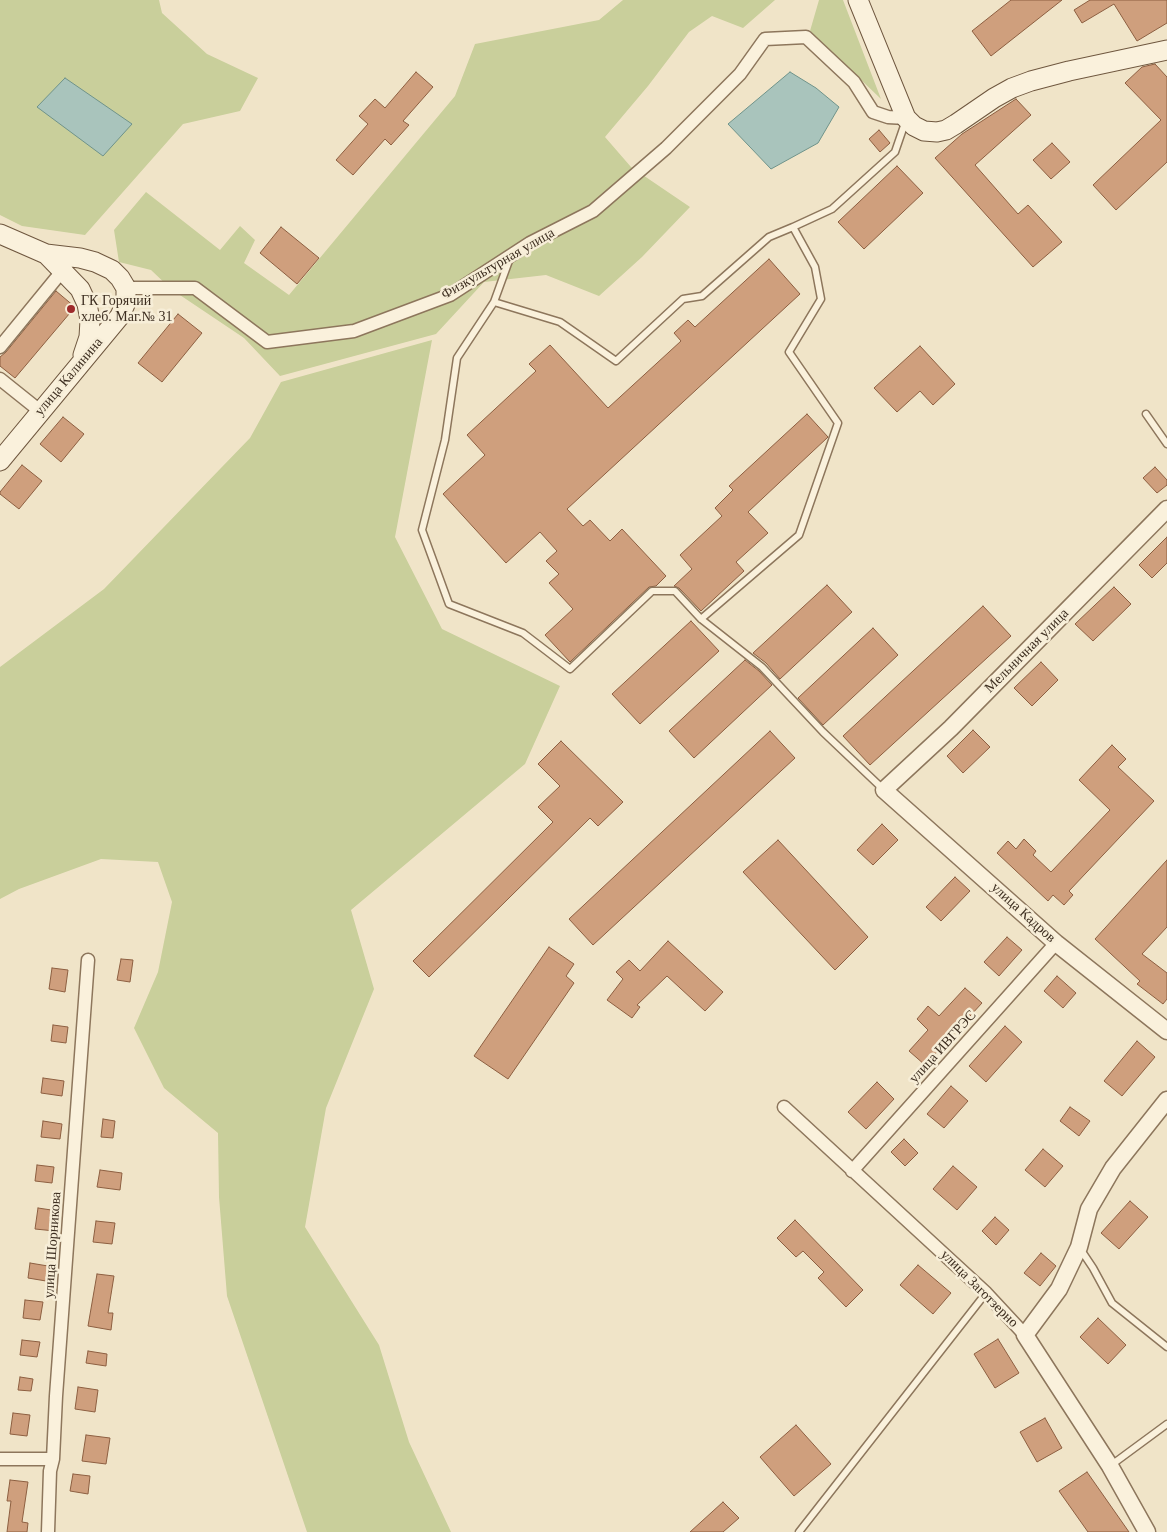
<!DOCTYPE html>
<html>
<head>
<meta charset="utf-8">
<style>
	body { margin:0 }
	canvas { display:block; background:#f0e4c8 }
</style>
</head>
<body>
<canvas width="1167" height="1532"></canvas>
<script>
const g = document.querySelector('canvas').getContext('2d');
g.lineJoin = 'round';
function fillPath(path, color) {
  g.fillStyle = color;
  g.fill(path, 'evenodd');
}
function shape(rows) {
  const path = new Path2D();
  for (const r of rows) {
    path.moveTo(r[0], r[1]);
    for (let i = 2; i < r.length; i += 2) path.lineTo(r[i], r[i + 1]);
  }
  return path;
}
function trace(path, color, width, dash) {
  g.strokeStyle = color;
  g.lineWidth = width;
  g.lineCap = dash ? 'butt' : 'round';
  g.setLineDash(dash || []);
  g.stroke(path);
}
function label(font, color, halo, rows, align = 'center') {
  g.font = font + ' Georgia,serif';
  g.lineWidth = 5;
  g.setLineDash([]);
  g.textBaseline = 'middle';
  g.strokeStyle = halo;
  g.fillStyle = color;
  for (const [text, x, y, turn = 0] of rows) {
    g.save();
    g.translate(x, y);
    g.rotate((+turn || 0) * Math.PI / 180);
    g.textAlign = isNaN(turn) ? turn : align;
    if (halo) g.strokeText(text, 0, 0);
    g.fillText(text, 0, 0);
    g.restore();
  }
}
fillPath(shape([
	[0,0,159,0,162,13,207,54,258,78,240,111,183,124,85,235,22,226,0,215],
	[623,0,775,0,743,28,712,16,689,32,648,86,605,137,631,167,690,207,642,257,599,296,546,275,484,282,436,334,280,376,244,338,171,289,151,270,119,262,114,230,146,192,220,250,240,226,255,240,244,263,289,295,455,96,475,44,599,20],
	[819,0,843,0,881,99,810,31],
	[432,340,395,537,442,629,560,686,525,764,351,910,374,989,326,1108,305,1227,379,1345,409,1442,451,1532,307,1532,227,1296,219,1197,218,1133,164,1088,134,1028,158,972,172,902,158,862,101,859,19,889,0,899,0,667,104,589,250,438,281,382]
]), '#c9cf9b');
const water = shape([
	[790,72,816,88,839,107,818,143,771,169,728,124,790,72],
	[65,78,132,124,103,156,37,107,65,78]
]);
fillPath(water, '#a9c4bc');
trace(water, '#6f938a', 1);
const building = shape([
	[1011,0,1062,0,991,56,972,31,1011,0],
	[1090,0,1167,0,1167,23,1137,41,1114,4,1082,23,1074,10,1090,0],
	[1155,64,1167,77,1167,162,1116,210,1093,185,1161,120,1125,83,1142,67,1155,64],
	[416,72,433,87,403,121,409,125,391,145,385,139,353,175,336,160,368,124,359,116,375,99,385,108,416,72],
	[1016,99,1031,115,975,165,1018,214,1028,205,1062,242,1033,267,935,158,962,134,1016,99],
	[879,130,890,143,880,152,869,139,879,130],
	[1052,143,1070,162,1051,179,1033,160,1052,143],
	[897,166,923,193,864,249,838,222,897,166],
	[281,227,319,258,297,284,260,253,281,227],
	[769,259,800,294,567,509,583,526,590,520,610,541,622,529,666,576,656,586,649,587,570,662,545,635,573,609,549,583,559,574,546,561,557,551,540,532,506,563,443,494,485,455,467,435,536,371,529,364,550,345,608,408,681,341,674,333,688,320,695,327,769,259],
	[56,291,75,307,15,378,0,366,0,357,6,352,56,291],
	[178,314,202,333,162,382,138,363,178,314],
	[920,346,955,384,933,405,920,391,897,412,874,388,920,346],
	[807,414,828,437,827,438,748,512,768,533,736,562,744,571,701,611,679,588,674,586,692,569,680,555,722,516,715,508,733,490,729,486,807,414],
	[63,417,84,434,61,462,40,444,63,417],
	[22,465,42,481,19,509,0,494,0,492,22,465],
	[1155,467,1167,480,1167,485,1157,493,1143,478,1155,467],
	[1167,537,1167,563,1152,578,1139,565,1167,537],
	[827,585,852,612,780,679,766,663,753,653,827,585],
	[1114,587,1131,604,1093,641,1075,624,1114,587],
	[983,606,1011,636,870,765,843,736,983,606],
	[691,621,719,651,640,724,612,694,691,621],
	[873,628,898,655,823,725,798,698,873,628],
	[745,660,759,671,772,685,694,758,669,731,745,660],
	[1041,662,1058,680,1032,706,1014,688,1041,662],
	[973,730,990,747,963,773,947,756,973,730],
	[770,731,795,758,593,945,569,919,770,731],
	[561,741,623,802,598,826,590,818,429,977,413,961,553,822,538,807,560,786,538,764,561,741],
	[1112,745,1126,759,1118,767,1154,801,1069,891,1073,895,1064,905,1053,895,1048,901,997,853,1008,841,1016,849,1024,839,1036,851,1033,855,1051,872,1110,810,1079,780,1112,745],
	[882,824,898,840,873,865,857,850,882,824],
	[778,840,868,937,835,970,743,872,778,840],
	[1167,860,1167,927,1142,954,1167,973,1167,999,1163,1004,1137,984,1140,981,1095,939,1167,860],
	[955,877,970,891,941,921,926,907,955,877],
	[1007,937,1022,950,999,976,984,962,1007,937],
	[668,941,723,992,705,1011,667,976,637,1005,640,1007,632,1018,607,1000,623,979,616,972,629,960,640,971,668,941],
	[549,947,574,964,566,976,574,983,508,1079,474,1056,549,947],
	[121,959,133,960,130,982,117,980,121,959],
	[52,968,68,970,65,992,49,989,52,968],
	[1057,976,1076,993,1063,1008,1044,991,1057,976],
	[965,988,982,1003,925,1065,909,1051,928,1030,917,1019,928,1006,939,1016,965,988],
	[53,1025,68,1027,66,1043,51,1041,53,1025],
	[1005,1026,1022,1042,986,1082,969,1066,1005,1026],
	[1137,1041,1155,1057,1122,1096,1104,1081,1137,1041],
	[43,1078,64,1081,62,1096,41,1093,43,1078],
	[877,1082,894,1099,866,1129,848,1112,877,1082],
	[951,1086,968,1101,944,1128,927,1114,951,1086],
	[1070,1107,1090,1121,1079,1136,1060,1121,1070,1107],
	[103,1119,115,1121,113,1138,101,1137,103,1119],
	[43,1121,62,1124,60,1139,41,1137,43,1121],
	[904,1139,918,1153,905,1166,891,1152,904,1139],
	[1043,1149,1063,1166,1045,1187,1025,1170,1043,1149],
	[37,1165,54,1167,52,1183,35,1181,37,1165],
	[953,1166,977,1187,957,1210,933,1189,953,1166],
	[100,1170,122,1173,120,1190,97,1187,100,1170],
	[1130,1201,1148,1217,1119,1249,1101,1233,1130,1201],
	[38,1208,58,1211,55,1231,35,1229,38,1208],
	[995,1217,1009,1230,996,1245,982,1231,995,1217],
	[795,1220,863,1290,846,1307,818,1278,824,1272,803,1251,796,1257,777,1238,795,1220],
	[96,1221,115,1223,112,1244,93,1242,96,1221],
	[1041,1253,1056,1266,1040,1286,1024,1273,1041,1253],
	[30,1263,48,1266,46,1281,28,1278,30,1263],
	[918,1265,951,1293,933,1314,900,1285,918,1265],
	[97,1274,114,1276,108,1313,113,1313,111,1330,88,1326,97,1274],
	[25,1300,43,1302,40,1320,23,1318,25,1300],
	[1098,1318,1126,1345,1108,1364,1080,1337,1098,1318],
	[998,1339,1019,1373,995,1388,974,1354,998,1339],
	[22,1340,40,1342,37,1357,20,1355,22,1340],
	[88,1351,107,1354,106,1366,86,1363,88,1351],
	[20,1377,33,1379,31,1391,18,1390,20,1377],
	[78,1387,98,1390,95,1412,75,1409,78,1387],
	[13,1413,30,1415,27,1436,10,1434,13,1413],
	[1045,1418,1062,1448,1037,1462,1020,1432,1045,1418],
	[796,1425,831,1464,794,1496,760,1457,796,1425],
	[86,1435,110,1438,106,1464,82,1461,86,1435],
	[1087,1472,1129,1532,1088,1532,1059,1491,1087,1472],
	[73,1474,90,1476,88,1494,70,1491,73,1474],
	[10,1480,28,1482,22,1522,28,1523,27,1532,7,1532,11,1501,7,1501,10,1480],
	[723,1502,739,1518,723,1532,690,1532,723,1502]
]);
fillPath(building, '#cf9f7d');
trace(building, '#8d5f41', 1);
const service = shape([
	[510,258,494,302,457,358,445,440,422,530,449,604,523,633,570,669,652,591,675,591,701,619,762,667,823,732,883,789],
	[494,302,560,322,616,361,683,299,702,296,769,237,793,227],
	[1146,414,1167,444],
	[701,619,799,535,838,423,789,352,821,299,815,267,793,227,832,209,895,152,906,120],
	[1081,1250,1093,1268,1112,1303,1167,1347],
	[1110,1466,1167,1424],
	[799,1532,986,1293]
]);
const minor = shape([
	[126,288,195,288,267,342,354,331,450,295,530,243,593,211,666,148,740,74,765,39,806,37,854,82,873,112,888,117,906,118],
	[0,347,63,270],
	[0,379,40,411],
	[784,1107,986,1293,1025,1335],
	[852,1171,1056,943],
	[0,1459,53,1459],
	[48,1532,50,1471,53,1459,56,1396,88,960]
]);
const tertiary = shape([
	[1167,509,951,728,884,790,1056,943,1167,1031],
	[1147,1532,1110,1466,1025,1335,1059,1289,1079,1247,1089,1209,1113,1168,1167,1100]
]);
const secondary = shape([
	[858,0,906,118,914,126,924,131,937,132,946,130,956,124,994,98,1012,88,1031,81,1069,71,1167,50],
	[0,234,46,254,80,258,95,262,112,270,120,278,126,288,126,302,120,316,0,461],
	[46,254,80,289,87,304,90,320,89,337,83,355]
]);
trace(service, '#8d765c', 9);
trace(minor, '#8d765c', 15);
trace(tertiary, '#8d765c', 19);
trace(secondary, '#6f573f', 21);
trace(service, '#faf1dc', 6);
trace(minor, '#faf1dc', 12);
trace(tertiary, '#faf1dc', 16);
trace(secondary, '#faf1dc', 19);
for (const [x, y, r, color] of [
	[71,309,5,"#9e2a2b"]
]) {
  const dot = new Path2D();
  dot.arc(x, y, r, 0, 2 * Math.PI);
  g.fillStyle = color;
  g.fill(dot);
  trace(dot, '#f7eed8', 2);
}
label('14px', '#3d2e20', '#f7eed8', [
	["Физкультурная улица",498,264,-30],
	["улица Калинина",69,377,-50],
	["Мельничная улица",1027,651,-45],
	["улица Кадров",1023,913,42],
	["улица ИВГРЭС",943,1047,-48],
	["улица Шорникова",53,1245,-86],
	["улица Заготзерно",979,1289,45]
]);
label('14px', '#3d2e20', '#f7eed8', [
	["ГК Горячий",81,301],
	["хлеб. Маг.№ 31",81,317]
], 'left');
</script>
</body>
</html>
